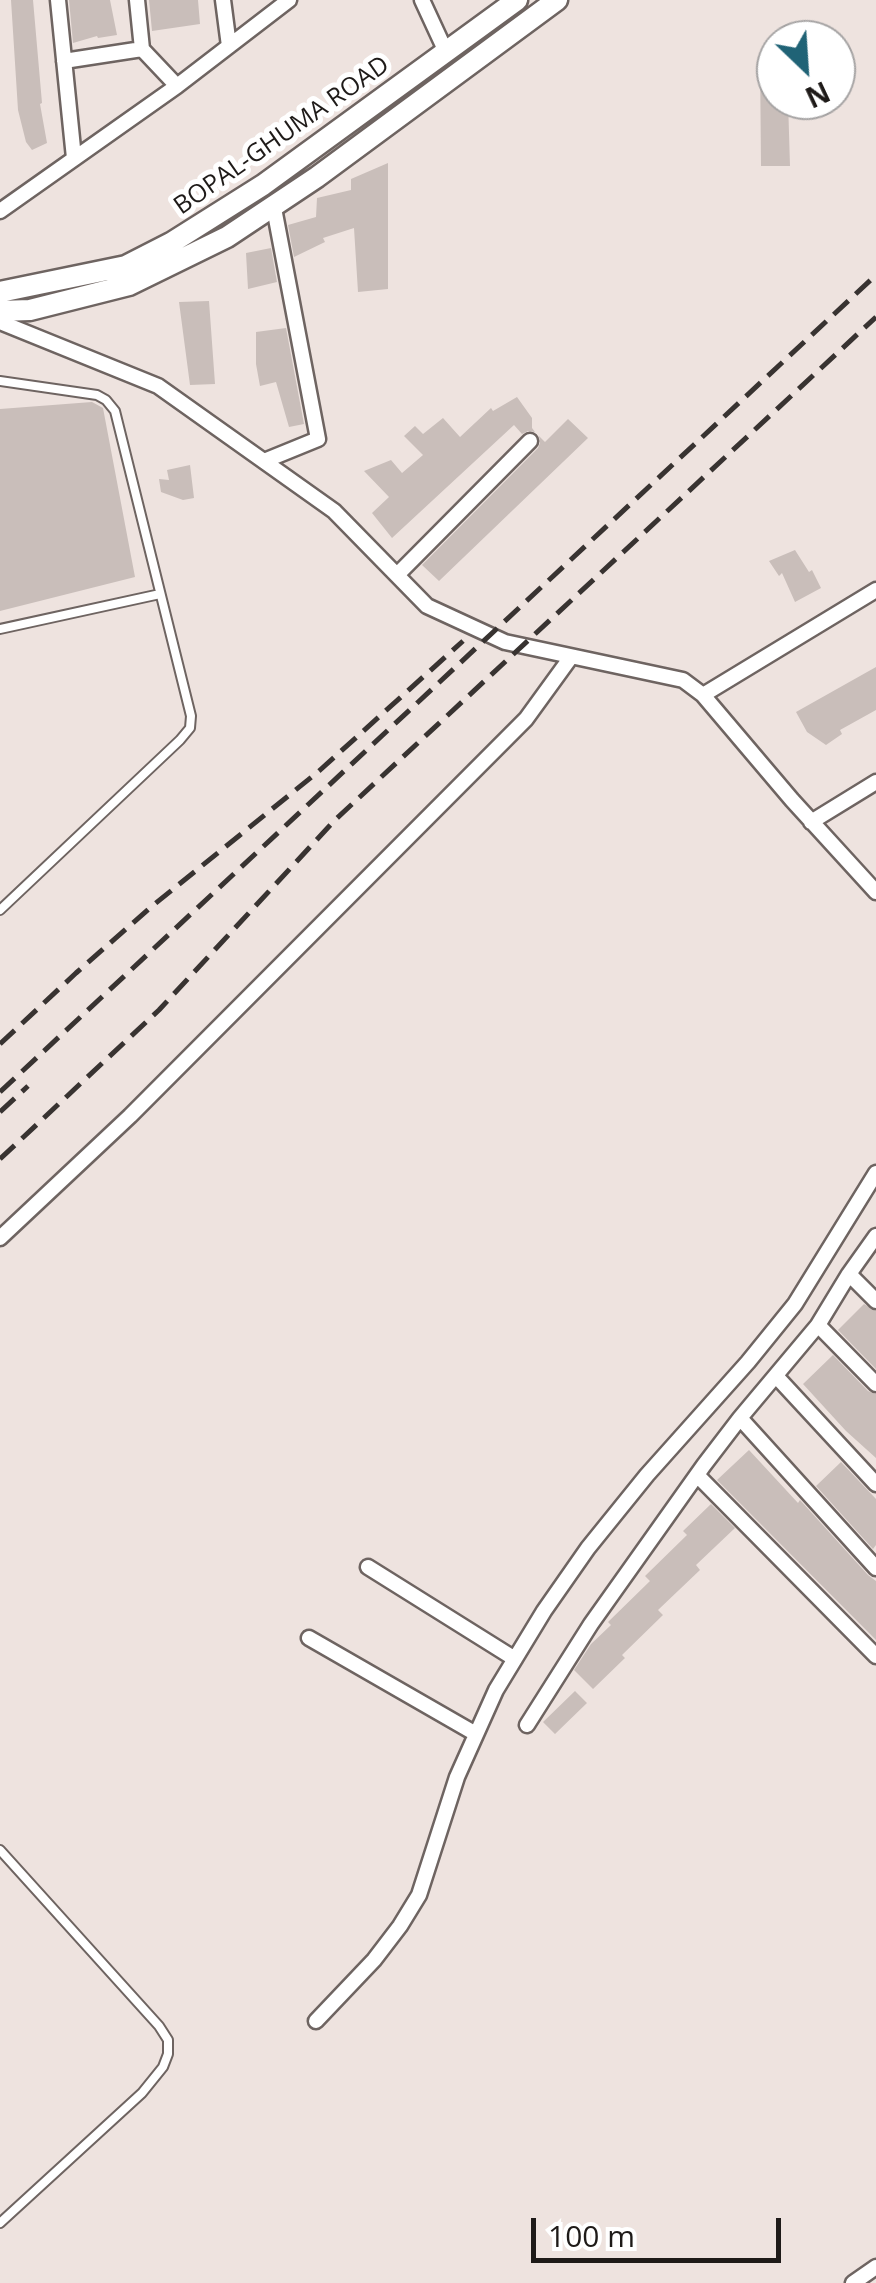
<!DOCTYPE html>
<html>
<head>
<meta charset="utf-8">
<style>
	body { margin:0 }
	#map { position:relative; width:876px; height:2283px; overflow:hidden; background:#eee3df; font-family:"Open Sans",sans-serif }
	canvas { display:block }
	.north { position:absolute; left:756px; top:20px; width:100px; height:100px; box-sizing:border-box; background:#fff; border:2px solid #a5a3a3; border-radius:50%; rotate:155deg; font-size:28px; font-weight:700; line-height:40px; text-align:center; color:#1e1a18 }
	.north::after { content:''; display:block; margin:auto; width:35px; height:45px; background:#206376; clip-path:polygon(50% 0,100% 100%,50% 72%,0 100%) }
	.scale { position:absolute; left:531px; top:2218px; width:250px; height:45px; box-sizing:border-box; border:5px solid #1e1a18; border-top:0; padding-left:12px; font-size:30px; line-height:35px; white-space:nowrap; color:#1e1a18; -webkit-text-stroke:8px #fff; paint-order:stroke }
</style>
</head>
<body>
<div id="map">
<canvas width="876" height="2283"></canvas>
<div class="north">N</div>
<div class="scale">100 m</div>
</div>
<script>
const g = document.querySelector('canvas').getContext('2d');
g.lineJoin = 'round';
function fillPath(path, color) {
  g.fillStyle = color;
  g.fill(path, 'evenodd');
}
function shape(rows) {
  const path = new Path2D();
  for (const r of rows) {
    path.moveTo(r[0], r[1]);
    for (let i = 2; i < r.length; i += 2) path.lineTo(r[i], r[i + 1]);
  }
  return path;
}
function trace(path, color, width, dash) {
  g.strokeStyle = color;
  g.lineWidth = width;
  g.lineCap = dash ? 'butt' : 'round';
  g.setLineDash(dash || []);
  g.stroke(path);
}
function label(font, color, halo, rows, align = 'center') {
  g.font = font + ' "Open Sans",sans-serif';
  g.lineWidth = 10;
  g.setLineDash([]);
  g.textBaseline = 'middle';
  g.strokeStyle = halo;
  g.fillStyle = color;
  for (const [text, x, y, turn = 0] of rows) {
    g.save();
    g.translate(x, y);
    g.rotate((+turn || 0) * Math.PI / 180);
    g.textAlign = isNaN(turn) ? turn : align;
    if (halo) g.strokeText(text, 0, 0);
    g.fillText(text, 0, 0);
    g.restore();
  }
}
fillPath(shape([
	[11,0,33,0,42,103,40,104,47,143,32,150,26,142,18,110],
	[69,0,110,0,117,35,98,38,97,36,73,43],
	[149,0,198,0,200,24,152,31],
	[776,56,776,100,788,100,790,166,761,166,760,57],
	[388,163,388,289,358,292,354,228,323,238,325,242,294,257,288,225,316,217,317,198,351,190,351,179],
	[271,248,277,282,248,289,246,253],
	[209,301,215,384,190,385,179,302],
	[286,328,304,424,289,427,276,382,260,386,256,364,256,332],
	[517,397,532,418,532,428,535,432,528,431,522,434,514,425,392,538,372,513,389,497,364,471,391,460,402,473,423,455,404,436,415,426,423,434,443,418,460,437,491,408,493,411],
	[92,402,103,408,135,577,0,611,0,409],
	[568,419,588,438,439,581,422,565,538,448,540,443,539,436,545,442],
	[190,465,194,498,183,500,161,492,159,479,169,480,167,470],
	[795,550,809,572,812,570,821,588,795,602,782,573,779,576,769,561],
	[876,667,876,710,840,730,842,734,826,745,807,732,796,712],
	[864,1304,876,1311,876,1369,838,1330],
	[833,1355,868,1391,876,1394,876,1458,846,1431,803,1384],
	[749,1450,798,1503,800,1500,868,1575,876,1581,876,1640,717,1480],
	[841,1462,876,1499,876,1545,873,1549,816,1486],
	[711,1504,735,1528,696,1565,700,1570,658,1610,663,1615,622,1655,625,1658,593,1689,574,1670,591,1644,611,1625,608,1622,650,1581,645,1576,687,1535,683,1531],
	[575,1691,587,1703,555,1734,543,1722]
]), '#c9beba');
const lane = shape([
	[0,381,97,395,106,400,115,411,191,716,190,728,180,740,0,910],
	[0,629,160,594],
	[0,1850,159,2026,168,2040,168,2054,163,2067,142,2093,0,2223]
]);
const street = shape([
	[58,0,74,158],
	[223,0,229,46],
	[422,0,446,52],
	[142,49,177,86],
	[64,61,142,49,137,0],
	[0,211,177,86,289,0],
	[0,322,158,386,334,511,427,606,505,642,683,680,703,695,792,800,876,892],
	[264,461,318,439,274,208],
	[397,575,530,441],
	[703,695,876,590],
	[811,822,876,782],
	[0,1238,130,1116,526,719,571,657],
	[849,1274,876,1301],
	[818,1325,876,1384],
	[776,1376,876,1484],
	[740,1418,876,1568],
	[697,1475,876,1656],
	[368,1567,515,1659],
	[309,1638,476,1734],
	[527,1725,591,1624,704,1465,740,1418,818,1325,849,1274,876,1236],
	[316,2021,374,1960,400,1926,419,1895,457,1777,496,1690,544,1611,588,1548,647,1475,748,1362,795,1304,876,1173],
	[853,2283,876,2267]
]);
const secondary = shape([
	[0,292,126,266,171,243,263,185,517,0],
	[0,311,30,310,129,285,227,237,317,177,557,0]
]);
trace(lane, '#6e6461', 12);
trace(street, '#6e6461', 19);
trace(secondary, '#6e6461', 25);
trace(lane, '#fff', 8);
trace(street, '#fff', 14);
trace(secondary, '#fff', 20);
trace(shape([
	[0,1044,76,973,151,907,319,771,463,641],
	[0,1092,876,275],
	[0,1112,28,1086],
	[0,1159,159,1010,335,820,876,317]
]), '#383331', 5, [20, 10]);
label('25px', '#1e1a18', '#fff', [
	["BOPAL-GHUMA ROAD",282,136,-35]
]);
</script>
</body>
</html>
